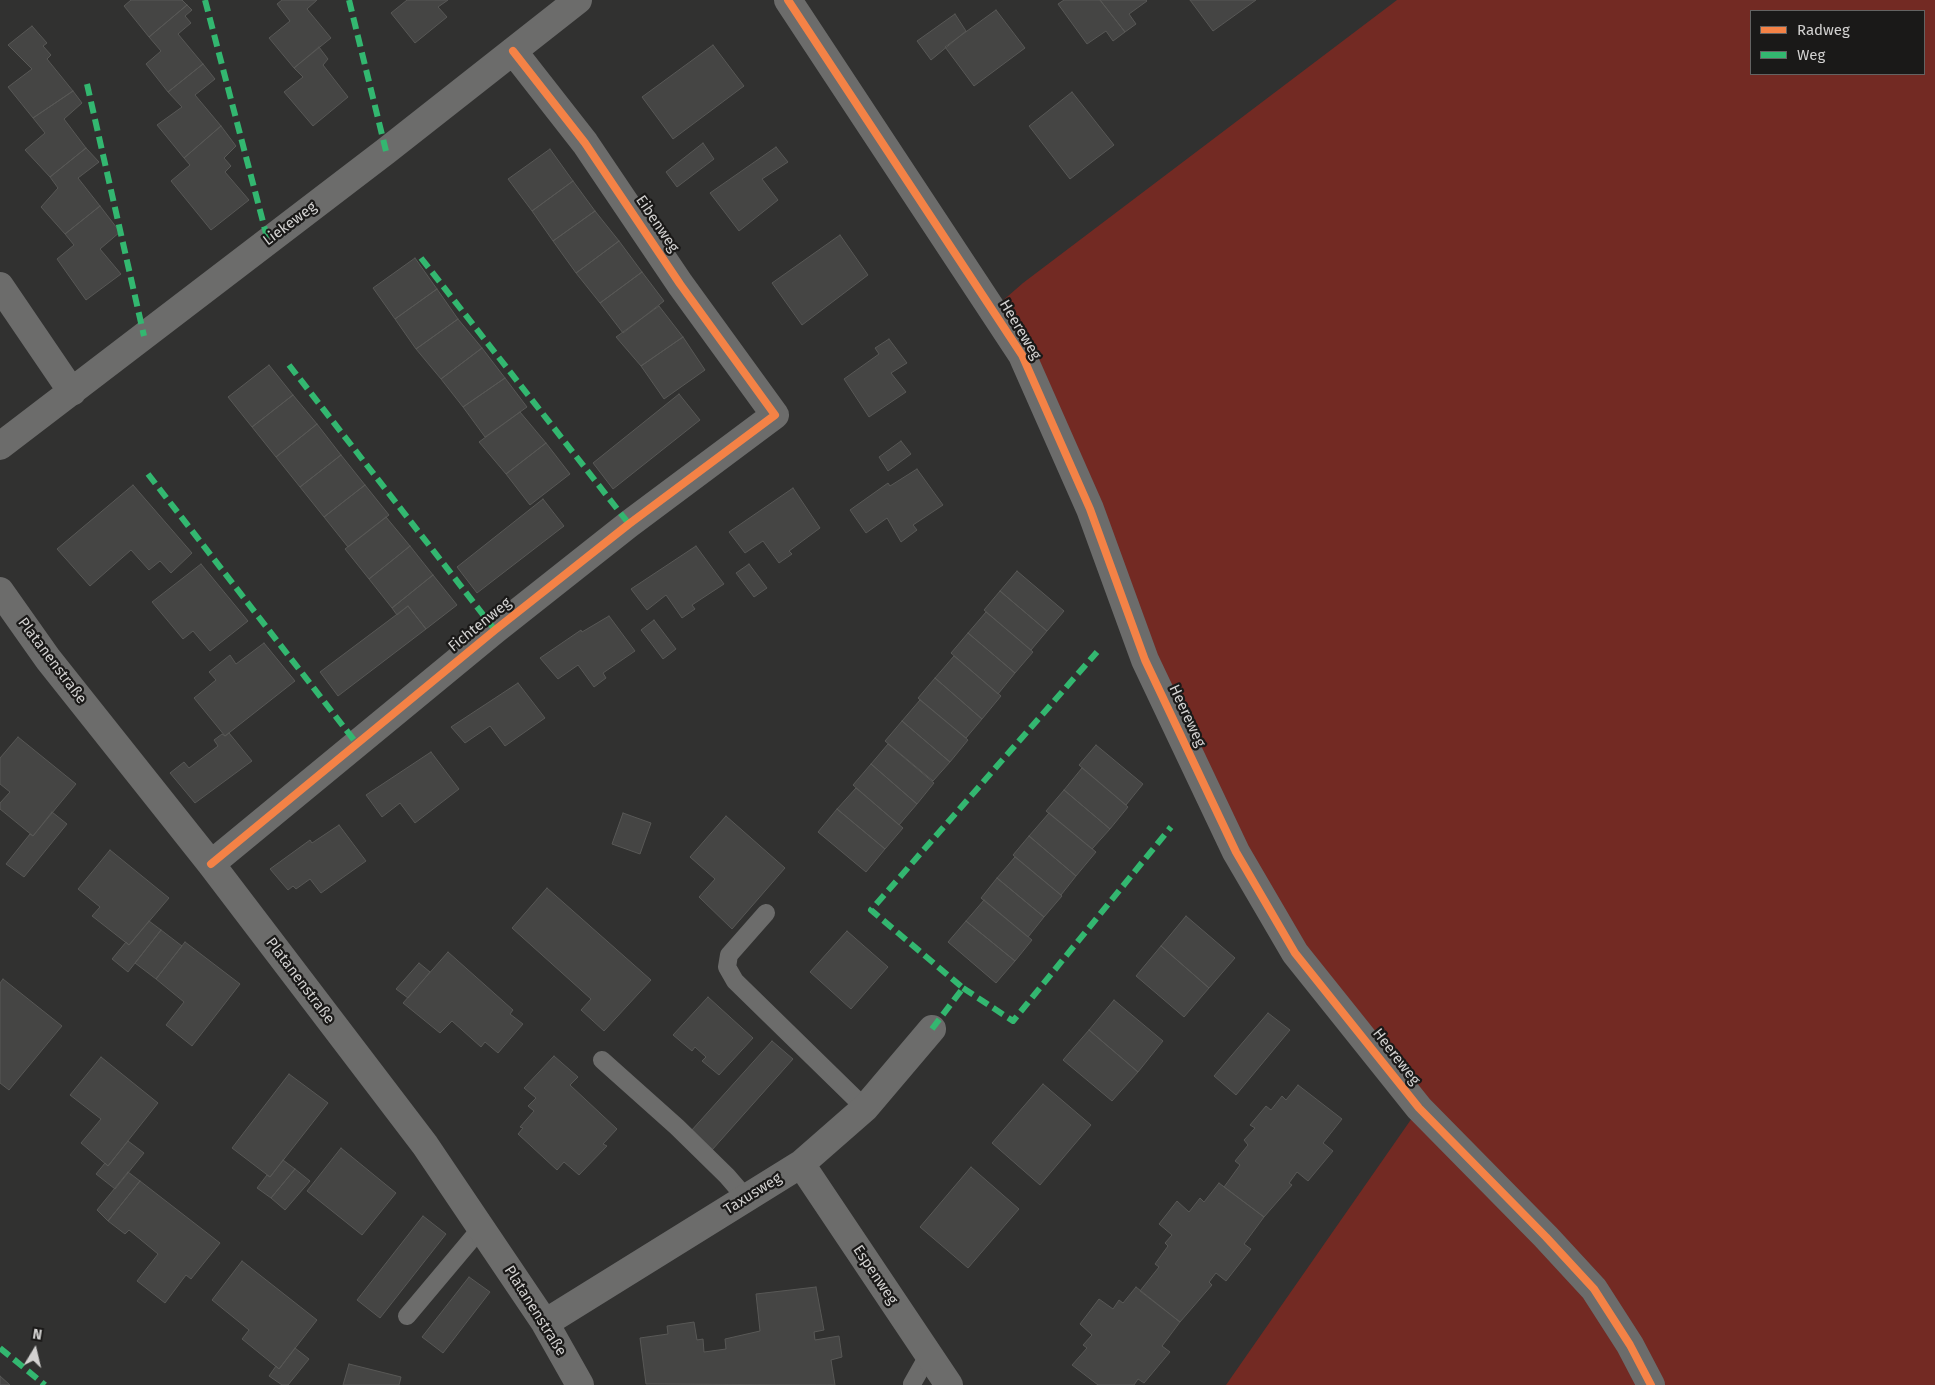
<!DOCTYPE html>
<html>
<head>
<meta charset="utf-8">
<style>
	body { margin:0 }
	#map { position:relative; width:1935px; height:1385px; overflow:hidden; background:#313130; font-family:"Fira Sans",sans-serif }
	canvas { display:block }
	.legend { position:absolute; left:1750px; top:10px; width:175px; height:65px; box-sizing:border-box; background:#1a1918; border:1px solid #646362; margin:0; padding:6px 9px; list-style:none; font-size:15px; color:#d2d1d0 }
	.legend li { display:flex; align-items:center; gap:10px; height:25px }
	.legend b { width:25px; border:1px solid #646362 }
	.north { position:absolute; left:10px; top:1325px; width:50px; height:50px; -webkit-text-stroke:4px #1a1918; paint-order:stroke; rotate:9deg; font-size:14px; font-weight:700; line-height:20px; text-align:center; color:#d2d1d0 }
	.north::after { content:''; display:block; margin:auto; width:18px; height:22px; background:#d2d1d0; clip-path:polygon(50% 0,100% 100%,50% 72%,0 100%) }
</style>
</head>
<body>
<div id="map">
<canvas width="1935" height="1385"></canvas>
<ul class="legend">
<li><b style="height:6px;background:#f48246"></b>Radweg</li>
<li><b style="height:6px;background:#33b770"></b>Weg</li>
</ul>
<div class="north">N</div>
</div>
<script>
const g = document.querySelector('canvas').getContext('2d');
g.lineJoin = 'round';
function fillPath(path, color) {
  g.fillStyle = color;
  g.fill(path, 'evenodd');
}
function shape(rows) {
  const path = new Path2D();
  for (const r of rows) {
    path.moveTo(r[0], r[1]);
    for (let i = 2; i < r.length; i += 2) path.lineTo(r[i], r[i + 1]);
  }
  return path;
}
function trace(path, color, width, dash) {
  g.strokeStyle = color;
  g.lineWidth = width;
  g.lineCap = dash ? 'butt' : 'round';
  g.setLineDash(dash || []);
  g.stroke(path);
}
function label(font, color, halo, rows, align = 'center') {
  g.font = font + ' "Fira Sans",sans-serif';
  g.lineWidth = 4.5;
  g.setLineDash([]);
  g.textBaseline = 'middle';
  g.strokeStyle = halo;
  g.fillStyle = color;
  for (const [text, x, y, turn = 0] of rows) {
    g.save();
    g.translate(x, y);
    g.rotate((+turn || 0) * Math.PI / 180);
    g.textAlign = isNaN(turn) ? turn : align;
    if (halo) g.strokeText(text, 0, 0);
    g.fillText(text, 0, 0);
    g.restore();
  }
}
fillPath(shape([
	[1397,0,1935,0,1935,1385,1226,1385,1419,1108,1295,953,992,310,1023,283],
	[1751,11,1924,11,1924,74,1751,74]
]), '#732a23');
const building = shape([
	[131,0,182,0,187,5,149,37,124,6,131,0],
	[282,0,317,0,307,9,331,38,294,68,269,38,290,21,277,4,282,0],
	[407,0,448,0,438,7,447,17,415,43,391,13,407,0],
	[1064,0,1100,0,1125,32,1113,41,1106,31,1087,44,1058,4,1064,0],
	[1100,0,1146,0,1147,1,1129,14,1136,24,1125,32,1100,0],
	[1190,0,1256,0,1213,31,1190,0],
	[187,5,192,10,185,16,191,23,178,34,203,64,168,92,146,64,161,51,149,37,187,5],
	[996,10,1025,48,974,86,945,47,996,10],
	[955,14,966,31,931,60,917,41,955,14],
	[32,26,47,43,43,46,51,55,47,59,73,91,33,118,8,87,32,69,8,45,32,26],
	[713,45,744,86,673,139,642,97,713,45],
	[319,47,328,59,323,65,348,97,313,126,284,92,303,77,294,68,319,47],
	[203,64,215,79,195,95,221,126,184,158,157,125,182,107,168,92,203,64],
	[73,91,82,103,64,119,86,148,50,177,25,150,45,133,33,118,73,91],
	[1072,92,1114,145,1070,179,1029,126,1072,92],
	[221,126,236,146,224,158,231,166,225,172,249,200,211,230,171,181,190,165,184,158,221,126],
	[703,143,714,159,677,187,666,172,703,143],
	[776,147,788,162,762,179,778,200,739,231,710,193,776,147],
	[86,148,99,162,78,178,100,206,65,234,41,207,58,188,50,177,86,148],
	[550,149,573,181,532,211,508,179,550,149],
	[573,181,595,211,553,241,532,211,573,181],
	[100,206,120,232,100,249,121,274,86,300,57,259,74,245,65,234,100,206],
	[595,211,619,241,576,273,553,241,595,211],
	[840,235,868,275,802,325,772,283,840,235],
	[619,241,642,272,600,303,576,273,619,241],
	[415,258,437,289,395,319,373,288,415,258],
	[642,272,664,301,623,333,600,303,642,272],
	[437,289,458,319,416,349,395,319,437,289],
	[659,306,683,337,641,366,616,337,659,306],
	[458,319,482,348,441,379,416,349,458,319],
	[683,337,705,370,664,399,641,366,683,337],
	[889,339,907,363,891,373,906,392,869,417,844,379,879,354,875,348,889,339],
	[482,348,505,378,463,407,441,379,482,348],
	[269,365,293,395,252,427,228,397,269,365],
	[505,378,527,407,485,437,463,407,505,378],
	[679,394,700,420,613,489,593,463,679,394],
	[293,395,317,424,276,457,252,427,293,395],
	[520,412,546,443,506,474,479,442,520,412],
	[317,424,341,455,300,487,276,457,317,424],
	[901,441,911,454,888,471,879,457,901,441],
	[546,443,570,474,530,505,506,474,546,443],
	[341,455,365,485,324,517,300,487,341,455],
	[917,469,943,505,913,525,917,530,901,542,887,518,866,533,850,510,888,483,890,486,917,469],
	[133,485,192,553,171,573,160,561,149,570,131,550,90,586,57,549,133,485],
	[365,485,389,515,348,547,324,517,365,485],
	[793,488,820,528,789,551,792,554,779,563,763,541,745,553,729,532,793,488],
	[543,499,564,526,477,593,457,567,543,499],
	[386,517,410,546,369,579,345,549,386,517],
	[410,546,433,575,392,608,369,579,410,546],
	[696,546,724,584,692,605,695,609,682,618,666,595,647,610,631,589,696,546],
	[201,564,248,621,210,651,193,631,183,639,152,602,201,564],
	[749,564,767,588,754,597,736,573,749,564],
	[1017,571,1064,611,1047,631,1000,591,1017,571],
	[433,575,457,605,426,629,408,606,397,615,392,608,433,575],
	[1000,591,1047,631,1031,650,984,610,1000,591],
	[408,606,426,629,338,696,320,672,408,606],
	[986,612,1033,652,1015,673,968,633,986,612],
	[609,616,635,651,603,673,606,678,594,687,578,665,558,679,540,658,581,630,582,632,609,616],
	[654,620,676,649,663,659,641,630,654,620],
	[968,633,1015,673,998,694,951,653,968,633],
	[264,643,295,681,225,736,194,698,216,680,209,672,230,655,236,664,264,643],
	[954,656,1001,696,982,719,935,678,954,656],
	[935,678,982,719,966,738,918,698,935,678],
	[518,683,545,718,505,746,490,726,465,743,451,727,518,683],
	[920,700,968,740,950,762,902,721,920,700],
	[902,721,950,762,933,781,885,741,902,721],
	[229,733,252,761,195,803,170,773,184,762,189,768,218,746,214,740,222,734,225,736,229,733],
	[18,737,76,784,33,836,0,809,0,803,10,792,0,784,0,758,18,737],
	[888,744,934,783,917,804,871,764,888,744],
	[1096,745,1143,784,1126,805,1079,765,1096,745],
	[431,752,459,789,415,823,400,803,382,817,366,795,431,752],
	[871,764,917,804,899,825,853,785,871,764],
	[1082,768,1128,807,1110,829,1064,790,1082,768],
	[856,788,903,828,885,849,837,809,856,788],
	[1064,790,1110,829,1092,849,1046,811,1064,790],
	[837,809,885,849,866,872,818,832,837,809],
	[52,812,67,824,24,877,6,864,30,834,33,836,52,812],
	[623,813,651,823,640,854,612,844,623,813],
	[1049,813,1096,852,1076,876,1029,836,1049,813],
	[726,816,785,868,732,929,699,897,715,879,690,857,726,816],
	[339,825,366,861,321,893,310,879,296,889,293,886,288,890,270,869,310,840,312,843,339,825],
	[1029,836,1076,876,1061,895,1013,855,1029,836],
	[110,850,169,898,129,945,92,916,100,907,78,889,110,850],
	[1015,857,1062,896,1044,917,997,878,1015,857],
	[997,878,1044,917,1028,937,981,898,997,878],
	[547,888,651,980,604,1031,581,1010,591,999,512,928,547,888],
	[984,900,1032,940,1015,961,966,921,984,900],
	[1186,916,1235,958,1209,988,1161,946,1186,916],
	[149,921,161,930,128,972,112,959,126,942,129,945,149,921],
	[966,921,1015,961,996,983,948,942,966,921],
	[161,930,182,946,156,979,135,963,161,930],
	[847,931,888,967,851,1009,810,972,847,931],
	[185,942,240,984,192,1046,166,1025,184,1002,156,979,185,942],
	[1161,946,1209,988,1184,1017,1136,976,1161,946],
	[448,952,513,1010,510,1014,523,1024,498,1053,485,1042,481,1047,452,1021,440,1033,403,1003,448,952],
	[419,963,430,972,408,998,396,989,419,963],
	[3,979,62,1026,9,1090,0,1083,0,983,3,979],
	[708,997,753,1038,719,1075,702,1061,706,1057,695,1047,692,1051,673,1035,708,997],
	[1114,1000,1163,1041,1138,1072,1089,1030,1114,1000],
	[1268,1013,1290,1030,1236,1095,1214,1076,1268,1013],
	[1089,1030,1138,1072,1112,1101,1063,1060,1089,1030],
	[772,1041,793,1059,712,1150,691,1131,772,1041],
	[554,1056,578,1077,570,1085,617,1129,603,1144,607,1146,579,1175,564,1162,557,1170,518,1134,523,1128,520,1127,534,1111,528,1106,536,1098,524,1088,554,1056],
	[101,1057,158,1103,108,1166,81,1143,101,1119,70,1095,101,1057],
	[289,1074,328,1103,270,1177,232,1148,289,1074],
	[1043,1084,1091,1125,1040,1185,992,1143,1043,1084],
	[1298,1085,1342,1119,1323,1143,1333,1151,1308,1181,1297,1172,1289,1183,1292,1185,1264,1217,1224,1187,1240,1165,1235,1161,1248,1145,1244,1140,1255,1128,1250,1125,1266,1106,1271,1110,1282,1096,1286,1100,1298,1085],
	[128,1141,144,1153,115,1189,96,1174,105,1163,108,1166,128,1141],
	[341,1148,396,1193,362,1235,307,1191,341,1148],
	[283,1160,295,1169,271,1198,257,1188,267,1175,270,1177,283,1160],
	[971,1167,1019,1209,968,1268,920,1227,971,1167],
	[295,1169,310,1181,285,1210,271,1198,295,1169],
	[128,1172,140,1181,108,1221,97,1210,128,1172],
	[140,1181,220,1243,191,1279,186,1275,165,1303,137,1281,158,1254,129,1230,125,1234,108,1221,140,1181],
	[1219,1183,1264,1217,1244,1244,1251,1249,1226,1281,1216,1273,1209,1282,1212,1285,1180,1322,1140,1291,1159,1267,1155,1264,1168,1246,1165,1243,1172,1235,1159,1224,1177,1201,1189,1212,1200,1198,1204,1202,1219,1183],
	[423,1216,446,1234,380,1318,357,1300,423,1216],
	[242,1261,317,1320,279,1369,242,1339,249,1330,212,1300,242,1261],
	[469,1277,490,1292,443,1353,422,1337,469,1277],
	[816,1287,824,1330,814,1332,815,1340,839,1336,842,1357,831,1360,835,1385,646,1384,640,1338,668,1334,667,1326,694,1322,697,1340,703,1339,704,1352,726,1349,725,1339,760,1331,756,1294,816,1287],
	[1136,1287,1180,1322,1162,1346,1170,1352,1144,1383,1138,1379,1134,1385,1098,1385,1072,1365,1087,1348,1083,1345,1092,1335,1080,1324,1099,1299,1113,1309,1119,1300,1123,1303,1136,1287],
	[295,1348,309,1359,288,1385,282,1385,269,1376,276,1366,279,1369,295,1348],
	[349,1364,401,1377,399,1385,343,1385,349,1364],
	[0,1376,10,1385,0,1385,0,1376]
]);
fillPath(building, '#454544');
trace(building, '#585856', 1);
trace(shape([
	[766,913,729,955,727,967,735,981,865,1108],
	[602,1060,677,1127,727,1176,746,1198],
	[407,1316,481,1228],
	[912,1384,929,1354]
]), '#6c6c6b', 18);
trace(shape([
	[788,0,1022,355,1090,509,1145,660,1236,852,1295,953,1419,1108,1546,1237,1594,1289,1630,1345,1651,1385],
	[0,286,72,392],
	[0,446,386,151,578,0],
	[0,591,48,659,211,864,425,1145,545,1323,580,1385],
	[211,864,495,630,629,524,775,415,680,284,585,143,513,51],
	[801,1164,949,1385],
	[545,1323,801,1164,865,1108,932,1029]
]), '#6c6c6b', 28);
trace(shape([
	[205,0,268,241],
	[349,0,386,151],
	[87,84,144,336],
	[421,258,629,524],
	[289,365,495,630],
	[148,474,357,744],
	[963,988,1013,1021,1171,827],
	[932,1029,963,988,871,910,1097,652],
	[0,1348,45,1385]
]), '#33b770', 6, [12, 6]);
trace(shape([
	[788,0,1022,355,1090,509,1145,660,1236,852,1295,953,1419,1108,1546,1237,1594,1289,1630,1345,1651,1385],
	[211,864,495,630,629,524,775,415,680,284,585,143,513,51]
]), '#f48246', 8);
label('15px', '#d2d1d0', '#1a1918', [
	["Liekeweg",290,224,-37],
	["Eibenweg",657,224,56],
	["Heereweg",1020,330,59],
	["Fichtenweg",480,625,-39],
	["Platanenstraße",52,661,53],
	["Heereweg",1187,716,65],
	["Platanenstraße",300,981,53],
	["Heereweg",1396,1057,52],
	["Taxusweg",753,1194,-32],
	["Espenweg",875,1275,56],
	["Platanenstraße",535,1311,58]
]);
</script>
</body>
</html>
